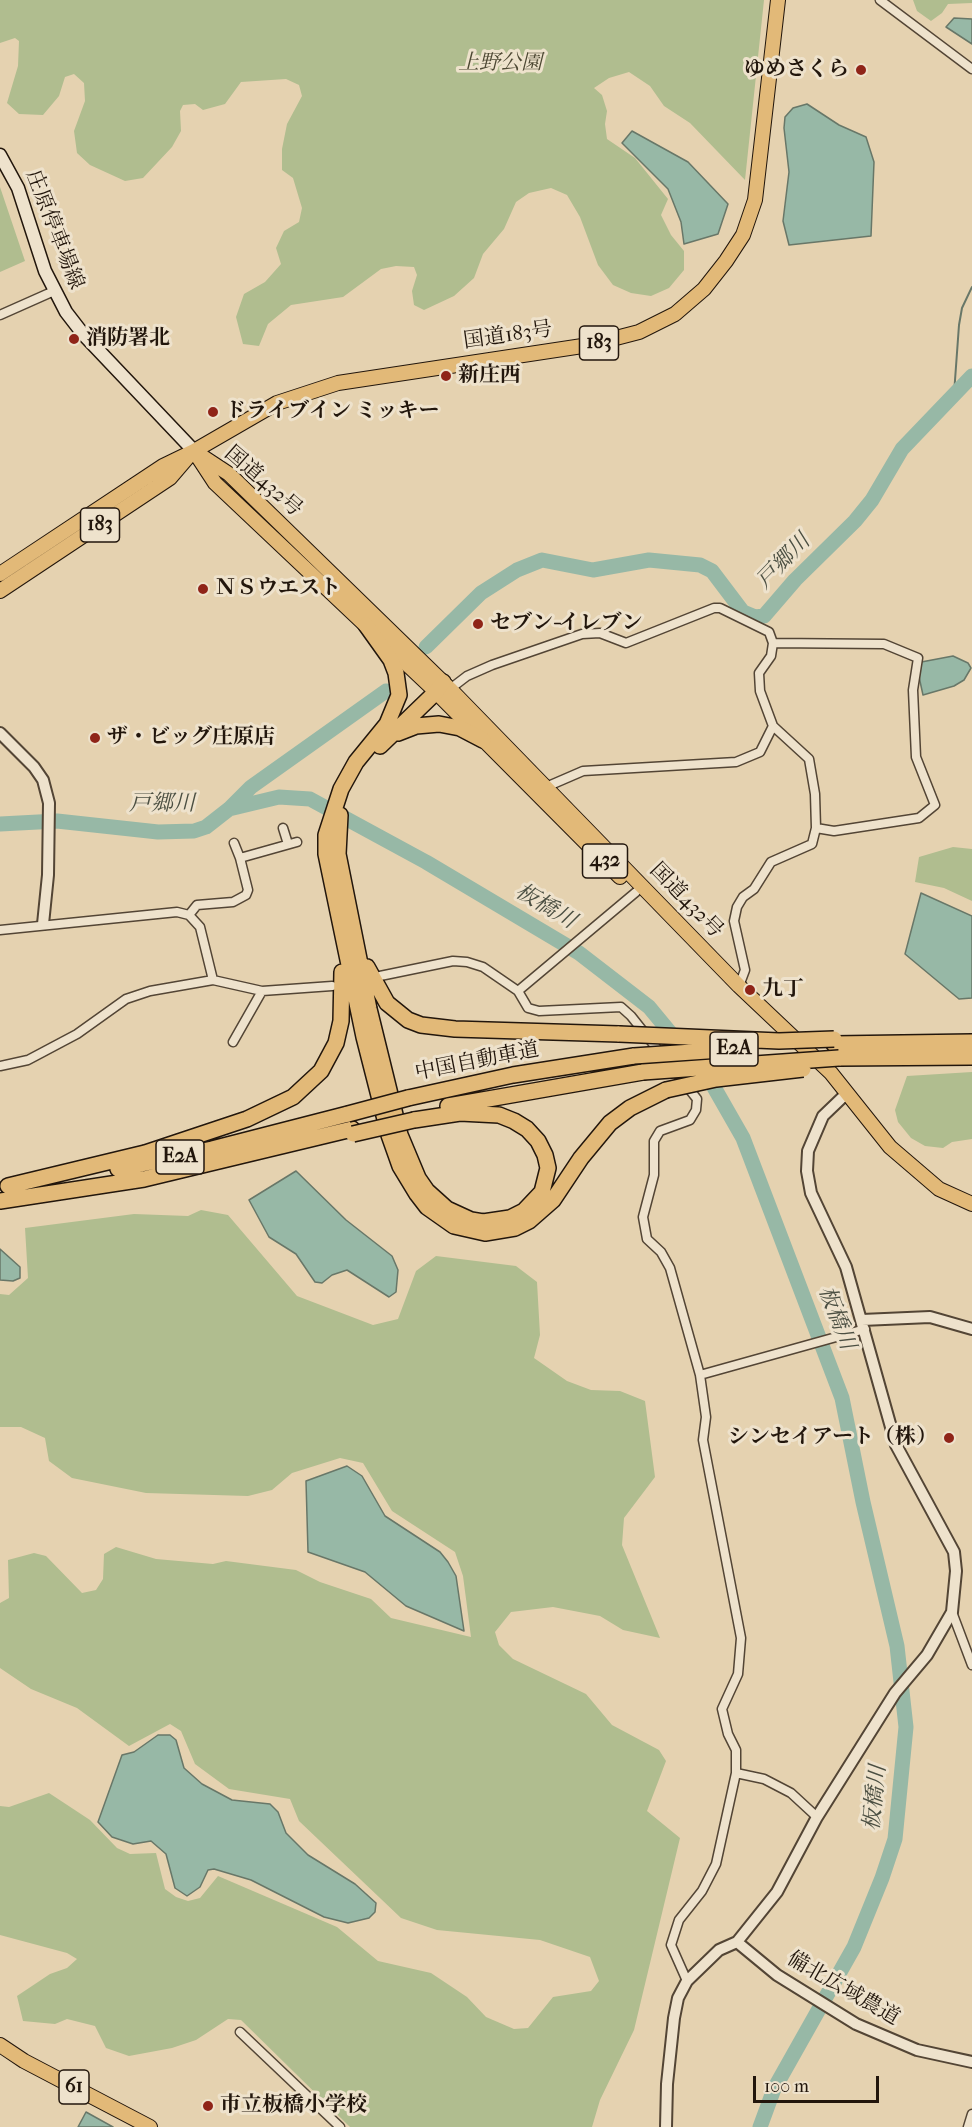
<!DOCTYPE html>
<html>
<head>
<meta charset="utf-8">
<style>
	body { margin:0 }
	#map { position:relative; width:972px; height:2127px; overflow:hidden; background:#e5d2b0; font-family:"IM FELL French Canon",serif }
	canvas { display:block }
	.scale { position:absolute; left:753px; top:2076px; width:126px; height:27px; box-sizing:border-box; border:3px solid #22160c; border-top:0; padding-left:8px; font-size:18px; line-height:21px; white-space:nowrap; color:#22160c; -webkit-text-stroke:4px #eee2cc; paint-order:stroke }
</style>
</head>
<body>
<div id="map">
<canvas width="972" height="2127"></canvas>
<div class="scale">100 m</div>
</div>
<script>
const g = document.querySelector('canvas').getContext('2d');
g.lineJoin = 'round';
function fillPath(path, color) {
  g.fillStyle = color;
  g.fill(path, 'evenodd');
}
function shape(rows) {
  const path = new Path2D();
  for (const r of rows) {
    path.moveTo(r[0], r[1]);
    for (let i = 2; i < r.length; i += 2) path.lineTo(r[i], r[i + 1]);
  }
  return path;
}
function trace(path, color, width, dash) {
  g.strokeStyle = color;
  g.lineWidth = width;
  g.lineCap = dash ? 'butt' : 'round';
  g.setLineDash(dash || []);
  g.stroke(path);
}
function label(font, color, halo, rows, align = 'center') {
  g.font = font + ' "IM FELL French Canon","Noto Serif JP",serif';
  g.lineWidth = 6;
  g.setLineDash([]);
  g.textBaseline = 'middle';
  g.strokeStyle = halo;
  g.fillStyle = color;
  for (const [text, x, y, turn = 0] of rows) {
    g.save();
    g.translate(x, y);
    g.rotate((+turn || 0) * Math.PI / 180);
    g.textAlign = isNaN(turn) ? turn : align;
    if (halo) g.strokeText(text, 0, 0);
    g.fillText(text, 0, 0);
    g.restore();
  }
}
fillPath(shape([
	[0,0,764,0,745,180,690,123,664,106,650,86,629,72,609,78,594,88,602,95,607,111,605,124,607,139,635,158,668,199,661,215,671,235,684,251,684,270,669,288,651,296,631,293,613,285,598,265,580,217,567,195,551,188,529,193,516,202,504,229,483,254,474,278,454,296,424,310,414,305,412,291,417,275,414,267,396,266,381,269,343,297,291,305,268,324,259,346,243,344,236,317,244,294,265,282,281,264,276,248,284,231,299,222,302,208,293,178,282,170,282,149,287,124,302,96,299,85,286,79,241,82,225,104,203,110,195,104,183,105,180,111,181,131,172,147,143,178,125,181,90,165,77,153,74,131,85,101,84,83,74,74,65,77,59,96,43,115,19,114,7,103,18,66,19,41,15,38,0,43],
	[913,0,972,0,972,3,948,4,942,13,931,21,917,11],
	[0,187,25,261,0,272],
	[953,847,972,849,972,901,944,888,915,882,919,857],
	[972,1072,972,1139,952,1142,943,1148,925,1146,911,1138,898,1122,895,1110,907,1076],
	[201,1210,228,1215,297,1296,373,1325,398,1319,416,1271,436,1256,516,1266,537,1282,540,1335,534,1358,567,1381,591,1390,620,1391,645,1401,655,1477,624,1518,622,1545,660,1638,623,1630,600,1616,553,1607,511,1612,495,1632,499,1645,513,1659,586,1694,612,1725,659,1750,666,1761,647,1811,680,1838,634,2030,600,2100,592,2127,350,2127,241,2020,228,2019,196,2040,172,2048,129,2056,106,2048,95,2026,67,2019,55,2024,23,2021,17,1996,50,1974,67,1968,77,1959,67,1953,0,1935,0,1806,9,1807,49,1793,90,1820,117,1848,130,1854,156,1853,165,1889,176,1897,188,1901,200,1898,218,1876,337,1927,378,1961,431,1973,467,1997,486,2017,514,2029,528,2028,553,1997,591,1991,599,1981,590,1957,540,1940,437,1930,401,1918,299,1821,290,1799,229,1789,195,1764,181,1731,170,1724,129,1746,77,1708,31,1689,0,1668,0,1603,9,1598,8,1560,34,1553,46,1556,82,1593,96,1590,103,1579,104,1554,116,1547,156,1559,213,1564,226,1561,296,1570,320,1582,371,1599,391,1618,471,1637,463,1576,455,1552,392,1511,363,1463,340,1458,292,1473,272,1490,248,1496,146,1493,72,1478,49,1461,45,1438,21,1427,0,1427,0,1294,9,1295,28,1278,25,1228,134,1214,188,1216]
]), '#b0bd8f');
const water = shape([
	[954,18,972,19,972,44,946,27,954,18],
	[807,104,839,125,866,137,874,162,871,236,789,245,783,221,789,172,784,128,785,117,793,108,807,104],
	[632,131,688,162,728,204,718,234,684,244,681,222,668,189,622,143,632,131],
	[953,656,968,663,971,668,964,680,954,686,923,695,916,663,953,656],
	[921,893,972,916,972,998,959,999,905,954,921,893],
	[296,1171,346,1220,392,1256,398,1270,396,1292,389,1297,347,1270,332,1275,322,1283,315,1282,296,1254,269,1237,249,1200,296,1171],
	[0,1249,20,1267,20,1278,13,1281,0,1280,0,1249],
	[347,1466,362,1476,385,1516,440,1552,448,1562,456,1576,464,1631,406,1606,365,1572,308,1552,306,1481,347,1466],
	[158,1735,170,1735,176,1740,184,1768,202,1784,232,1800,270,1804,278,1812,286,1833,308,1855,355,1884,376,1903,375,1912,369,1918,348,1923,324,1917,251,1880,214,1869,208,1870,200,1887,187,1896,175,1888,166,1854,151,1841,133,1844,112,1837,98,1822,122,1755,134,1752,158,1735],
	[86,2112,113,2127,78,2127,86,2112]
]);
fillPath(water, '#97b8a6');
trace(water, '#687768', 1.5);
trace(shape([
	[954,394,959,325,962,308,972,287]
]), '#687768', 2);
trace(shape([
	[426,647,481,593,517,570,542,560,593,570,649,560,700,565,712,571,743,612,755,617,764,616,795,580,855,521,872,500,902,449,972,376],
	[229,809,279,797,310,799,426,862,579,953,649,1007,711,1082,743,1138,842,1398,863,1502,897,1646,906,1727,895,1839,882,1878,854,1947,774,2089,760,2127],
	[0,824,57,821,158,832,194,831,206,827,229,809,251,787,386,691]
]), '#97b8a6', 15);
const minor = shape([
	[880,0,972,69],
	[0,315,54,291],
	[773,643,884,644,918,658,913,690,916,757,935,805,919,818,834,831,816,828],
	[450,689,467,676,492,665,582,634,600,633,626,643,714,608,720,608,769,632,773,643,771,656,759,673,760,691,773,726,809,759,815,794,816,828,812,844,771,862,754,889,743,897,737,907,734,921,745,970,739,986],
	[546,787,583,771,736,762,760,752,773,726],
	[283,828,288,844],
	[234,843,240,858],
	[189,915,197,905,233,902,246,895,248,890,240,858,297,842],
	[0,930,177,912,189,915,200,927,213,980],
	[380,976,453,961,467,962,483,967,518,991,528,1008,539,1011,621,1007,631,1016,697,1099,696,1110,690,1120,660,1131,654,1141,654,1175,643,1217,647,1239,661,1252,670,1268,700,1375,706,1417,703,1440,741,1638,738,1674,722,1709,728,1734,736,1750,736,1773,716,1864,702,1891,679,1920,671,1945,687,1981],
	[518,991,636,892],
	[233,1042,262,991],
	[0,1066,28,1060,77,1034,126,999,150,991,213,980,262,991,332,986],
	[700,1375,865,1329],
	[952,1612,972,1665],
	[736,1773,764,1779,791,1793,817,1817],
	[240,2032,340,2127],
	[968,2127,972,2114]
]);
const tertiary = shape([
	[0,733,34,767,43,780,49,803,48,875,43,924],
	[862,1320,930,1317,972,1329],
	[737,1942,777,1975,856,2024,917,2050,972,2062],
	[666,2127,667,2084,674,2018,678,1998,687,1981,719,1950,737,1942,777,1892,817,1817,895,1693,927,1655,952,1612,956,1571,954,1552,896,1445,846,1267,811,1193,807,1171,808,1151,823,1116,846,1094]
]);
const secondary = shape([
	[0,155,18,188,45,271,66,312,83,334,194,451]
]);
const primary = shape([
	[0,2045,24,2061,150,2127]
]);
const trunk = shape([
	[194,451,229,474,450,689,739,986,831,1073,890,1147,939,1189,972,1204],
	[198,457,215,483,432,688,620,877],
	[0,574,163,466,194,451,277,403,338,383,589,345,639,332,675,314,704,289,726,261,743,235,755,200,778,0],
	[0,591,170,478,188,457]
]);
const motorway = shape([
	[366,625,391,660,396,673,399,695,387,724,356,762,341,789,326,835,326,854,364,1037,389,1135,400,1166,417,1194,427,1207,454,1226,485,1233,515,1228,529,1221,553,1200,581,1158,610,1123,630,1108,666,1090],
	[398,733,416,726,439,724,460,728,483,740],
	[380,746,436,692,443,682],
	[340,815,338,854,369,1009,400,1135,418,1178,427,1191,447,1209,471,1220,483,1222,510,1218,524,1211,542,1192,548,1168,545,1155,538,1141,527,1129,514,1121,499,1115,460,1113,414,1120],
	[367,967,387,1003,408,1020,421,1025,455,1029,619,1034],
	[834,1044,972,1042],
	[839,1058,972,1057],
	[408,1098,513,1075,634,1056],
	[448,1106,643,1072],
	[118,1169,212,1149,348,1114],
	[8,1186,145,1153,247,1119,293,1097,321,1071,336,1043,341,1021,342,972],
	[0,1201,144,1179,352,1129]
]);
trace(minor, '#534535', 11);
trace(tertiary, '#534535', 14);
trace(secondary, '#22160c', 15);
trace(primary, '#22160c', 16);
trace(trunk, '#22160c', 16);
trace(motorway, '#22160c', 18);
trace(minor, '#eee2cc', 8);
trace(tertiary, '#eee2cc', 10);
trace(secondary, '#eee2cc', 12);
trace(primary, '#e2b978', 14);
trace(trunk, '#e2b978', 14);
trace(motorway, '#e2b978', 15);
const motorwayBridge = shape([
	[619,1034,779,1041,834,1039],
	[634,1056,751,1048],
	[643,1072,839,1058],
	[666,1090,716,1079,803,1069],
	[348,1114,408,1098],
	[353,1134,414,1120]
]);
trace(motorwayBridge, '#22160c', 18, []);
trace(motorwayBridge, '#e2b978', 15);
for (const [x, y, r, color] of [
	[861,70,6,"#8f2418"],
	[74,339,6,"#8f2418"],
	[446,376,6,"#8f2418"],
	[213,412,6,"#8f2418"],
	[203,589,6,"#8f2418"],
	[478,624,6,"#8f2418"],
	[95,738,6,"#8f2418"],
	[750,990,6,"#8f2418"],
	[949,1438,6,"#8f2418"],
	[208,2106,6,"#8f2418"]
]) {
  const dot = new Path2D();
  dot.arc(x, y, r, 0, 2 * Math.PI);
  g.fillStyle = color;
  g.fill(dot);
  trace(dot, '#eee2cc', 2);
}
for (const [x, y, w] of [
	[599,343,39],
	[100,525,39],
	[605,861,45],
	[734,1049,48],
	[180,1157,48],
	[74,2087,30]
]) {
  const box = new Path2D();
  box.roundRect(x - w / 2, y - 17, w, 34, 4.5);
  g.fillStyle = '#eee2cc';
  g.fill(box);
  trace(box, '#22160c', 1.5);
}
label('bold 20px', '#22160c', null, [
	["183",599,343],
	["183",100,525],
	["432",605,861],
	["E2A",734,1049],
	["E2A",180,1157],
	["61",74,2087]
]);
label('italic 21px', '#4d4833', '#eee2cc', [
	["上野公園",500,64]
]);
label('bold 21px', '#22160c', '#eee2cc', [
	["ゆめさくら",849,70,"right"],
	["消防署北",86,339],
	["新庄西",458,376],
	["ドライブイン ミッキー",225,412],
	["ＮＳウエスト",215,589],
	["セブン-イレブン",490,624],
	["ザ・ビッグ庄原店",107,738],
	["九丁",762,990],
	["シンセイアート（株）",937,1438,"right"],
	["市立板橋小学校",220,2106]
], 'left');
label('21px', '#22160c', '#eee2cc', [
	["庄原停車場線",54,230,69],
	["国道183号",508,336,-8],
	["国道432号",263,482,41],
	["国道432号",686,901,46],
	["中国自動車道",477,1062,-11],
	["備北広域農道",843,1989,30]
]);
label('italic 22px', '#4b4f42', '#eee2cc', [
	["戸郷川",784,562,-46],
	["戸郷川",162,805],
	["板橋川",545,907,31],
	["板橋川",836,1318,69],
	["板橋川",876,1798,-84]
]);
</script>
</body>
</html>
